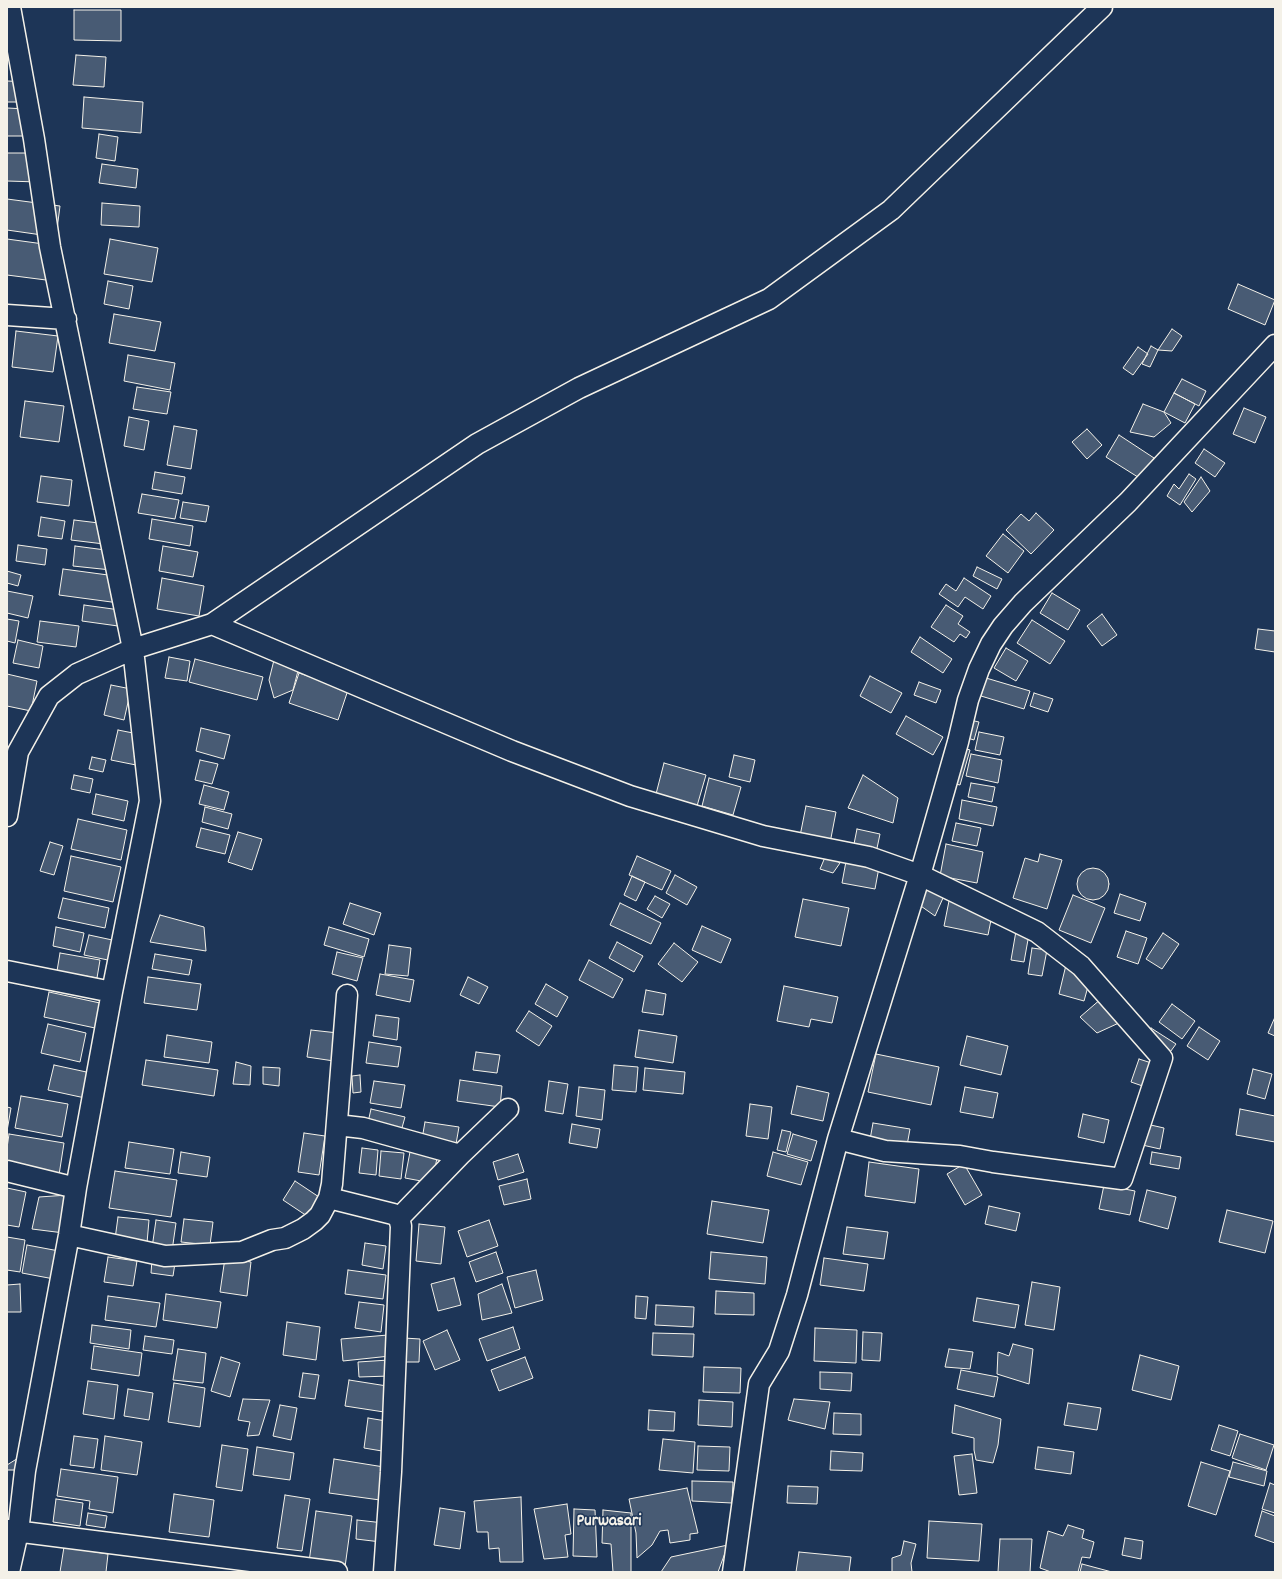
<!DOCTYPE html>
<html>
<head>
<meta charset="utf-8">
<style>
	body { margin:0 }
	#map { position:relative; width:1282px; height:1579px; overflow:hidden; background:#1d3557; font-family:Dekko,sans-serif }
	canvas { display:block }
	.frame { position:absolute; inset:0; border:8px solid #f4f1e8; pointer-events:none }
</style>
</head>
<body>
<div id="map">
<canvas width="1282" height="1579"></canvas>
<div class="frame"></div>
</div>
<script>
const g = document.querySelector('canvas').getContext('2d');
g.lineJoin = 'round';
function fillPath(path, color) {
  g.fillStyle = color;
  g.fill(path, 'evenodd');
}
function shape(rows) {
  const path = new Path2D();
  for (const r of rows) {
    if (r.length === 3) {
      path.moveTo(r[0] + r[2], r[1]);
      path.arc(r[0], r[1], r[2], 0, 2 * Math.PI);
      continue;
    }
    path.moveTo(r[0], r[1]);
    for (let i = 2; i < r.length; i += 2) path.lineTo(r[i], r[i + 1]);
  }
  return path;
}
function trace(path, color, width, dash) {
  g.strokeStyle = color;
  g.lineWidth = width;
  g.lineCap = dash ? 'butt' : 'round';
  g.setLineDash(dash || []);
  g.stroke(path);
}
function label(font, color, halo, rows, align = 'center') {
  g.font = font + ' Dekko,sans-serif';
  g.lineWidth = 3;
  g.setLineDash([]);
  g.textBaseline = 'middle';
  g.strokeStyle = halo;
  g.fillStyle = color;
  for (const [text, x, y, turn = 0] of rows) {
    g.save();
    g.translate(x, y);
    g.rotate((+turn || 0) * Math.PI / 180);
    g.textAlign = isNaN(turn) ? turn : align;
    if (halo) g.strokeText(text, 0, 0);
    g.fillText(text, 0, 0);
    g.restore();
  }
}
const building = shape([
	[74,10,121,10,121,41,74,40,74,10],
	[76,55,106,57,104,87,73,85,76,55],
	[7,81,30,82,30,102,7,102,7,81],
	[84,97,143,102,141,133,82,128,84,97],
	[7,108,27,109,27,136,7,136,7,108],
	[99,134,118,137,115,161,96,158,99,134],
	[7,153,38,153,38,182,7,181,7,153],
	[102,164,138,169,136,188,99,183,102,164],
	[7,199,60,206,56,237,7,230,7,199],
	[102,203,140,206,139,227,101,225,102,203],
	[7,239,51,245,46,280,7,275,7,239],
	[110,239,158,248,152,282,104,274,110,239],
	[108,281,133,286,129,309,104,304,108,281],
	[1238,284,1275,300,1265,325,1228,309,1238,284],
	[114,314,161,322,155,351,109,343,114,314],
	[1172,329,1182,336,1172,351,1158,350,1172,329],
	[16,331,58,336,53,372,12,367,16,331],
	[1151,346,1158,350,1150,367,1142,364,1151,346],
	[1138,347,1148,354,1133,375,1123,368,1138,347],
	[128,355,175,363,170,390,124,381,128,355],
	[1182,379,1206,391,1199,406,1174,393,1182,379],
	[137,387,171,392,167,414,133,409,137,387],
	[1174,393,1195,404,1185,423,1164,412,1174,393],
	[25,401,64,406,59,442,20,437,25,401],
	[1143,404,1164,412,1171,423,1154,437,1130,432,1143,404],
	[1244,408,1266,417,1255,443,1233,434,1244,408],
	[129,417,149,421,144,450,124,446,129,417],
	[174,426,197,430,191,469,167,465,174,426],
	[1087,429,1102,445,1087,459,1072,442,1087,429],
	[1119,435,1154,458,1141,479,1106,457,1119,435],
	[1204,449,1225,463,1215,477,1195,463,1204,449],
	[155,472,185,477,182,494,152,489,155,472],
	[1189,474,1196,479,1180,505,1167,496,1174,484,1179,489,1189,474],
	[41,476,72,480,69,506,37,502,41,476],
	[1201,477,1210,491,1192,512,1184,502,1201,477],
	[142,494,179,500,175,519,138,513,142,494],
	[183,502,209,506,206,522,180,518,183,502],
	[1036,513,1054,530,1031,554,1006,530,1021,514,1029,521,1036,513],
	[41,517,65,521,62,539,38,536,41,517],
	[152,519,193,526,190,546,149,539,152,519],
	[74,520,107,524,104,544,71,540,74,520],
	[1003,534,1024,551,1008,573,986,556,1003,534],
	[18,545,47,549,45,565,16,561,18,545],
	[75,546,113,551,111,570,73,566,75,546],
	[163,546,198,552,193,577,159,571,163,546],
	[977,567,1002,579,997,589,973,576,977,567],
	[63,569,123,577,119,603,59,595,63,569],
	[7,571,21,575,18,586,7,583,7,571],
	[162,578,204,586,199,616,157,609,162,578],
	[964,578,991,596,983,609,965,597,958,607,939,594,946,584,956,591,964,578],
	[7,591,33,596,28,618,7,613,7,591],
	[1052,593,1080,610,1068,630,1040,613,1052,593],
	[84,605,120,610,118,626,82,621,84,605],
	[946,605,963,616,958,624,970,632,966,638,960,634,954,642,931,627,946,605],
	[1102,614,1117,635,1102,646,1087,626,1102,614],
	[7,619,19,621,15,643,7,641,7,619],
	[1032,620,1065,641,1050,664,1017,643,1032,620],
	[40,621,79,626,76,647,37,642,40,621],
	[1258,629,1275,631,1275,652,1255,649,1258,629],
	[920,637,952,659,943,673,911,652,920,637],
	[18,640,43,646,39,668,13,663,18,640],
	[1006,648,1028,661,1016,681,994,668,1006,648],
	[169,657,190,661,187,681,165,678,169,657],
	[195,659,263,677,257,700,189,682,195,659],
	[274,660,299,667,293,690,274,698,269,680,274,660],
	[299,673,348,690,338,720,289,703,299,673],
	[7,674,37,681,31,711,7,706,7,674],
	[870,676,902,693,891,713,860,696,870,676],
	[986,678,1030,691,1024,709,981,696,986,678],
	[919,682,941,690,936,703,914,695,919,682],
	[111,685,131,689,124,720,104,715,111,685],
	[1034,693,1053,699,1048,712,1030,706,1034,693],
	[906,716,943,737,933,755,896,734,906,716],
	[966,719,979,722,974,740,961,736,966,719],
	[201,728,230,735,224,759,196,751,201,728],
	[118,730,148,736,141,766,111,760,118,730],
	[979,732,1004,737,1000,755,975,750,979,732],
	[958,746,970,750,960,785,947,782,958,746],
	[971,754,1002,760,998,783,966,776,971,754],
	[734,755,755,760,750,782,729,777,734,755],
	[92,757,106,760,103,772,89,769,92,757],
	[200,760,218,764,212,784,195,780,200,760],
	[664,763,706,775,697,806,656,794,664,763],
	[74,775,93,779,90,793,71,789,74,775],
	[863,775,898,798,893,823,848,808,863,775],
	[709,778,741,787,733,815,702,806,709,778],
	[971,783,995,787,992,802,968,797,971,783],
	[204,785,229,792,224,810,199,804,204,785],
	[96,794,128,801,124,821,92,814,96,794],
	[962,800,997,807,993,826,959,819,962,800],
	[806,806,836,812,830,843,800,836,806,806],
	[205,807,232,814,228,829,202,822,205,807],
	[78,819,127,830,121,860,71,849,78,819],
	[956,823,981,828,977,846,952,841,956,823],
	[201,828,230,835,225,854,196,847,201,828],
	[857,829,880,834,876,853,853,849,857,829],
	[238,832,262,839,252,870,228,862,238,832],
	[50,842,63,846,54,875,40,871,50,842],
	[946,844,983,852,977,883,940,876,946,844],
	[1040,854,1062,860,1047,909,1013,898,1025,858,1038,862,1040,854],
	[826,855,840,863,833,873,820,869,826,855],
	[71,856,121,867,113,902,64,891,71,856],
	[637,856,671,871,662,890,629,875,637,856],
	[847,856,880,862,875,889,842,883,847,856],
	[1093,884,16],
	[675,875,697,887,687,905,666,893,675,875],
	[632,876,645,882,636,901,624,895,632,876],
	[926,884,947,889,935,916,918,904,926,884],
	[951,891,995,900,988,935,944,926,951,891],
	[1120,894,1146,903,1140,921,1114,913,1120,894],
	[1073,895,1105,908,1091,943,1059,930,1073,895],
	[655,896,670,904,662,918,647,909,655,896],
	[63,898,109,908,105,928,58,918,63,898],
	[803,899,849,908,841,946,795,937,803,899],
	[350,903,381,913,374,935,343,924,350,903],
	[620,903,661,923,651,944,610,925,620,903],
	[160,915,204,927,206,951,150,942,160,915],
	[702,926,731,939,721,963,692,950,702,926],
	[56,927,84,933,80,952,53,946,56,927],
	[329,927,369,939,364,957,324,945,329,927],
	[1016,931,1029,934,1024,962,1011,960,1016,931],
	[1126,931,1147,938,1138,964,1117,957,1126,931],
	[1163,933,1179,944,1162,969,1146,959,1163,933],
	[89,935,131,944,127,964,84,955,89,935],
	[617,942,643,956,634,972,609,958,617,942],
	[674,943,698,962,682,982,658,964,674,943],
	[389,945,411,948,408,976,385,974,389,945],
	[1032,948,1047,950,1042,976,1028,974,1032,948],
	[337,952,363,958,357,981,332,974,337,952],
	[60,953,100,960,97,978,57,971,60,953],
	[155,954,192,960,189,975,152,969,155,954],
	[589,960,623,979,613,998,579,980,589,960],
	[1066,965,1092,972,1084,1001,1059,994,1066,965],
	[380,974,414,980,410,1002,376,995,380,974],
	[148,977,201,984,197,1010,144,1003,148,977],
	[468,977,488,987,479,1004,460,995,468,977],
	[546,984,568,997,557,1017,535,1004,546,984],
	[784,986,838,997,832,1023,811,1019,809,1027,777,1021,784,986],
	[646,990,666,994,663,1015,642,1012,646,990],
	[49,992,100,1003,95,1028,44,1017,49,992],
	[1109,992,1121,1022,1097,1033,1080,1017,1109,992],
	[1172,1004,1195,1021,1182,1039,1159,1022,1172,1004],
	[529,1011,552,1026,539,1046,516,1031,529,1011],
	[376,1015,399,1018,397,1040,373,1036,376,1015],
	[1275,1017,1275,1036,1268,1033,1275,1017],
	[48,1024,86,1033,80,1062,41,1053,48,1024],
	[1199,1027,1220,1041,1208,1060,1187,1046,1199,1027],
	[1151,1028,1176,1044,1165,1059,1141,1043,1151,1028],
	[311,1030,338,1033,334,1061,307,1057,311,1030],
	[639,1030,677,1036,673,1063,635,1057,639,1030],
	[167,1035,212,1042,209,1063,164,1057,167,1035],
	[967,1036,1008,1046,1001,1075,960,1065,967,1036],
	[369,1042,401,1047,398,1067,366,1063,369,1042],
	[476,1052,500,1055,497,1073,473,1070,476,1052],
	[876,1054,939,1067,931,1105,868,1092,876,1054],
	[1139,1059,1164,1067,1157,1091,1131,1082,1139,1059],
	[146,1060,218,1070,214,1096,142,1085,146,1060],
	[236,1062,251,1066,250,1085,233,1084,236,1062],
	[54,1065,91,1073,85,1098,48,1090,54,1065],
	[614,1065,638,1067,636,1092,612,1090,614,1065],
	[263,1067,280,1068,279,1086,263,1084,263,1067],
	[645,1068,685,1072,683,1094,643,1090,645,1068],
	[1253,1069,1272,1074,1265,1099,1247,1094,1253,1069],
	[360,1075,361,1092,353,1093,352,1076,360,1075],
	[460,1080,502,1086,500,1107,457,1101,460,1080],
	[374,1081,405,1085,401,1108,370,1103,374,1081],
	[549,1081,568,1084,563,1114,545,1111,549,1081],
	[797,1086,829,1093,823,1121,791,1114,797,1086],
	[579,1087,605,1090,602,1120,576,1116,579,1087],
	[965,1087,998,1093,993,1118,960,1112,965,1087],
	[21,1096,68,1104,62,1137,15,1128,21,1096],
	[750,1104,772,1107,768,1139,746,1136,750,1104],
	[7,1107,11,1108,7,1131,7,1107],
	[371,1109,405,1117,400,1135,367,1127,371,1109],
	[1240,1109,1275,1116,1275,1142,1236,1135,1240,1109],
	[1083,1114,1109,1120,1104,1143,1078,1137,1083,1114],
	[1133,1121,1164,1128,1160,1149,1129,1142,1133,1121],
	[425,1122,459,1127,456,1144,422,1139,425,1122],
	[873,1123,910,1129,904,1162,867,1156,873,1123],
	[572,1124,600,1129,597,1148,569,1143,572,1124],
	[782,1130,791,1132,786,1152,777,1150,782,1130],
	[304,1133,325,1136,319,1175,298,1172,304,1133],
	[9,1134,64,1143,59,1175,7,1166,7,1148,9,1134],
	[793,1134,817,1141,811,1161,787,1154,793,1134],
	[129,1142,174,1149,170,1174,125,1168,129,1142],
	[362,1148,378,1150,376,1175,359,1173,362,1148],
	[381,1151,404,1153,401,1179,379,1176,381,1151],
	[181,1152,210,1157,207,1177,178,1173,181,1152],
	[410,1152,437,1158,432,1183,405,1178,410,1152],
	[773,1152,808,1162,801,1185,767,1176,773,1152],
	[1152,1152,1181,1157,1179,1169,1150,1164,1152,1152],
	[518,1154,524,1172,498,1180,493,1162,518,1154],
	[869,1162,919,1169,915,1203,865,1196,869,1162],
	[964,1164,982,1195,965,1205,947,1174,964,1164],
	[115,1171,177,1180,171,1217,109,1208,115,1171],
	[527,1179,531,1199,504,1205,499,1186,527,1179],
	[295,1181,322,1199,310,1218,283,1200,295,1181],
	[1104,1185,1135,1191,1130,1215,1099,1209,1104,1185],
	[7,1188,26,1192,19,1227,7,1225,7,1188],
	[1147,1190,1176,1197,1168,1229,1139,1221,1147,1190],
	[68,1195,64,1233,32,1229,39,1197,68,1195],
	[712,1201,769,1210,763,1243,707,1234,712,1201],
	[989,1206,1020,1213,1016,1231,985,1224,989,1206],
	[1227,1210,1273,1221,1265,1253,1219,1242,1227,1210],
	[118,1217,149,1220,147,1243,115,1239,118,1217],
	[184,1219,213,1222,210,1245,181,1242,184,1219],
	[156,1220,176,1223,172,1251,152,1248,156,1220],
	[489,1220,498,1246,467,1257,458,1231,489,1220],
	[419,1224,445,1227,441,1264,416,1261,419,1224],
	[847,1227,888,1232,884,1259,843,1254,847,1227],
	[7,1237,25,1240,20,1272,7,1270,7,1237],
	[365,1243,386,1246,383,1269,362,1265,365,1243],
	[27,1245,59,1251,54,1279,22,1273,27,1245],
	[496,1252,503,1273,476,1282,469,1262,496,1252],
	[711,1252,767,1257,765,1284,709,1279,711,1252],
	[108,1257,137,1261,133,1286,104,1282,108,1257],
	[225,1258,251,1262,247,1296,220,1292,225,1258],
	[824,1258,868,1264,864,1291,820,1285,824,1258],
	[152,1260,175,1263,173,1276,151,1273,152,1260],
	[348,1270,386,1275,383,1299,345,1294,348,1270],
	[536,1270,543,1300,515,1308,507,1277,536,1270],
	[454,1278,461,1305,438,1311,431,1284,454,1278],
	[1032,1282,1060,1287,1054,1330,1025,1325,1032,1282],
	[20,1284,21,1312,7,1312,7,1285,20,1284],
	[502,1284,512,1313,482,1320,478,1294,502,1284],
	[716,1291,754,1293,754,1315,715,1314,716,1291],
	[166,1294,221,1302,217,1328,163,1320,166,1294],
	[108,1296,160,1303,156,1327,105,1320,108,1296],
	[636,1296,648,1297,646,1319,635,1318,636,1296],
	[977,1298,1019,1305,1015,1328,973,1321,977,1298],
	[359,1302,384,1305,381,1332,355,1328,359,1302],
	[656,1305,694,1307,693,1327,655,1325,656,1305],
	[287,1322,320,1327,316,1360,283,1355,287,1322],
	[92,1325,131,1330,129,1349,90,1343,92,1325],
	[513,1327,520,1349,487,1361,479,1339,513,1327],
	[815,1328,857,1330,856,1363,814,1361,815,1328],
	[447,1330,460,1360,435,1370,423,1341,447,1330],
	[863,1332,882,1333,880,1361,862,1360,863,1332],
	[653,1333,694,1334,693,1357,652,1355,653,1333],
	[388,1335,390,1356,343,1361,341,1339,388,1335],
	[145,1336,174,1340,172,1354,143,1350,145,1336],
	[404,1338,420,1339,419,1362,403,1362,404,1338],
	[1013,1344,1033,1349,1029,1384,997,1374,998,1352,1009,1356,1013,1344],
	[94,1346,142,1353,139,1376,91,1369,94,1346],
	[178,1349,206,1353,203,1383,173,1380,178,1349],
	[949,1349,973,1352,970,1369,945,1367,949,1349],
	[1140,1355,1179,1366,1171,1400,1132,1390,1140,1355],
	[221,1357,240,1363,230,1397,211,1391,221,1357],
	[525,1357,533,1378,499,1391,491,1370,525,1357],
	[389,1360,390,1376,359,1377,358,1362,389,1360],
	[704,1367,741,1368,740,1393,703,1392,704,1367],
	[961,1370,998,1377,994,1397,957,1389,961,1370],
	[820,1372,852,1373,851,1391,820,1389,820,1372],
	[303,1373,319,1375,315,1399,299,1397,303,1373],
	[349,1380,387,1386,384,1412,345,1406,349,1380],
	[88,1381,118,1385,114,1419,83,1414,88,1381],
	[174,1383,205,1388,200,1427,168,1422,174,1383],
	[128,1389,153,1393,149,1420,124,1416,128,1389],
	[243,1399,270,1400,259,1435,247,1436,250,1422,238,1420,243,1399],
	[794,1399,830,1402,825,1429,788,1420,794,1399],
	[699,1400,733,1402,732,1427,698,1425,699,1400],
	[1068,1403,1101,1408,1097,1430,1064,1425,1068,1403],
	[280,1405,297,1408,291,1440,273,1436,280,1405],
	[955,1405,1001,1419,998,1445,993,1463,976,1460,974,1450,974,1438,952,1433,955,1405],
	[649,1410,675,1412,674,1431,648,1430,649,1410],
	[834,1413,861,1414,861,1435,833,1434,834,1413],
	[368,1418,386,1421,382,1451,364,1448,368,1418],
	[1219,1425,1238,1431,1230,1456,1211,1450,1219,1425],
	[1240,1434,1274,1445,1266,1470,1232,1458,1240,1434],
	[74,1436,98,1439,94,1468,70,1465,74,1436],
	[105,1436,142,1442,137,1475,101,1470,105,1436],
	[663,1439,695,1442,693,1473,659,1470,663,1439],
	[222,1445,248,1449,242,1491,216,1487,222,1445],
	[698,1446,730,1447,729,1471,697,1470,698,1446],
	[257,1447,294,1453,290,1480,253,1475,257,1447],
	[1038,1447,1074,1452,1071,1474,1035,1469,1038,1447],
	[831,1451,863,1453,862,1471,830,1470,831,1451],
	[972,1454,977,1493,959,1495,954,1456,972,1454],
	[23,1455,16,1470,7,1470,7,1465,23,1455],
	[334,1459,384,1467,380,1500,329,1493,334,1459],
	[1201,1462,1230,1471,1216,1515,1188,1506,1201,1462],
	[1233,1462,1267,1471,1264,1486,1229,1477,1233,1462],
	[61,1469,118,1477,113,1513,89,1509,90,1501,57,1496,61,1469],
	[692,1481,733,1482,732,1503,692,1501,692,1481],
	[1270,1483,1275,1485,1275,1513,1262,1509,1270,1483],
	[788,1486,818,1487,817,1504,787,1503,788,1486],
	[687,1488,698,1533,690,1534,690,1540,670,1543,668,1530,660,1531,652,1545,637,1558,636,1533,629,1499,687,1488],
	[174,1494,214,1500,209,1537,169,1532,174,1494],
	[285,1495,310,1499,302,1551,277,1548,285,1495],
	[521,1497,523,1562,500,1562,499,1548,489,1549,488,1532,477,1532,474,1501,521,1497],
	[56,1499,83,1503,80,1526,53,1522,56,1499],
	[567,1504,571,1534,565,1535,568,1557,544,1559,534,1509,567,1504],
	[440,1508,465,1512,460,1549,434,1545,440,1508],
	[574,1509,595,1510,597,1557,573,1556,574,1509],
	[603,1510,631,1513,631,1572,613,1572,611,1544,602,1543,603,1510],
	[316,1511,352,1516,345,1567,309,1562,316,1511],
	[1262,1511,1275,1516,1275,1543,1255,1536,1262,1511],
	[88,1513,107,1516,105,1528,86,1525,88,1513],
	[357,1520,384,1523,381,1542,356,1539,357,1520],
	[929,1521,982,1524,979,1561,927,1558,929,1521],
	[1068,1525,1084,1530,1082,1538,1094,1542,1090,1558,1082,1557,1078,1572,1051,1572,1040,1568,1048,1531,1063,1536,1068,1525],
	[1125,1538,1143,1541,1141,1559,1122,1555,1125,1538],
	[1000,1539,1032,1539,1030,1572,998,1572,1000,1539],
	[904,1541,916,1544,911,1563,912,1572,892,1572,892,1558,901,1555,904,1541],
	[728,1545,718,1572,661,1572,671,1557,728,1545],
	[64,1547,108,1554,106,1572,60,1572,64,1547],
	[799,1552,851,1557,849,1572,796,1572,799,1552],
	[1082,1564,1112,1572,1080,1572,1082,1564]
]);
fillPath(building, '#485b74');
trace(building, '#f4f1e8', 1);
const street = shape([
	[7,315,66,319],
	[212,624,477,444,579,388,769,299,891,210,1102,7],
	[7,816,18,752,49,696,77,674,133,649,212,624,512,751,630,796,763,836,869,857,920,875,1037,932,1081,966,1162,1058,1122,1179,993,1162,960,1156,885,1151,838,1139],
	[7,971,112,992],
	[337,1125,363,1128,460,1155],
	[7,1171,76,1188],
	[329,1198,393,1214,399,1218,401,1226,391,1472,384,1572],
	[399,1218,460,1155,508,1109],
	[69,1235,165,1256,242,1252,272,1240,285,1238,303,1229,314,1221,320,1215,329,1198,332,1184,347,995],
	[7,1530,337,1572],
	[9,1572,18,1532,25,1471,69,1235,76,1188,112,992,150,801,133,649,50,247,34,139,10,7],
	[733,1572,759,1384,779,1351,797,1295,838,1139,920,875,958,742,968,700,979,669,991,644,1003,626,1023,603,1128,502,1275,345]
]);
trace(street, '#f4f1e8', 23);
trace(street, '#1d3557', 20);
label('bold 17px', '#f4f1e8', '#1d3557', [
	["Purwasari",609,1523]
]);
</script>
</body>
</html>
